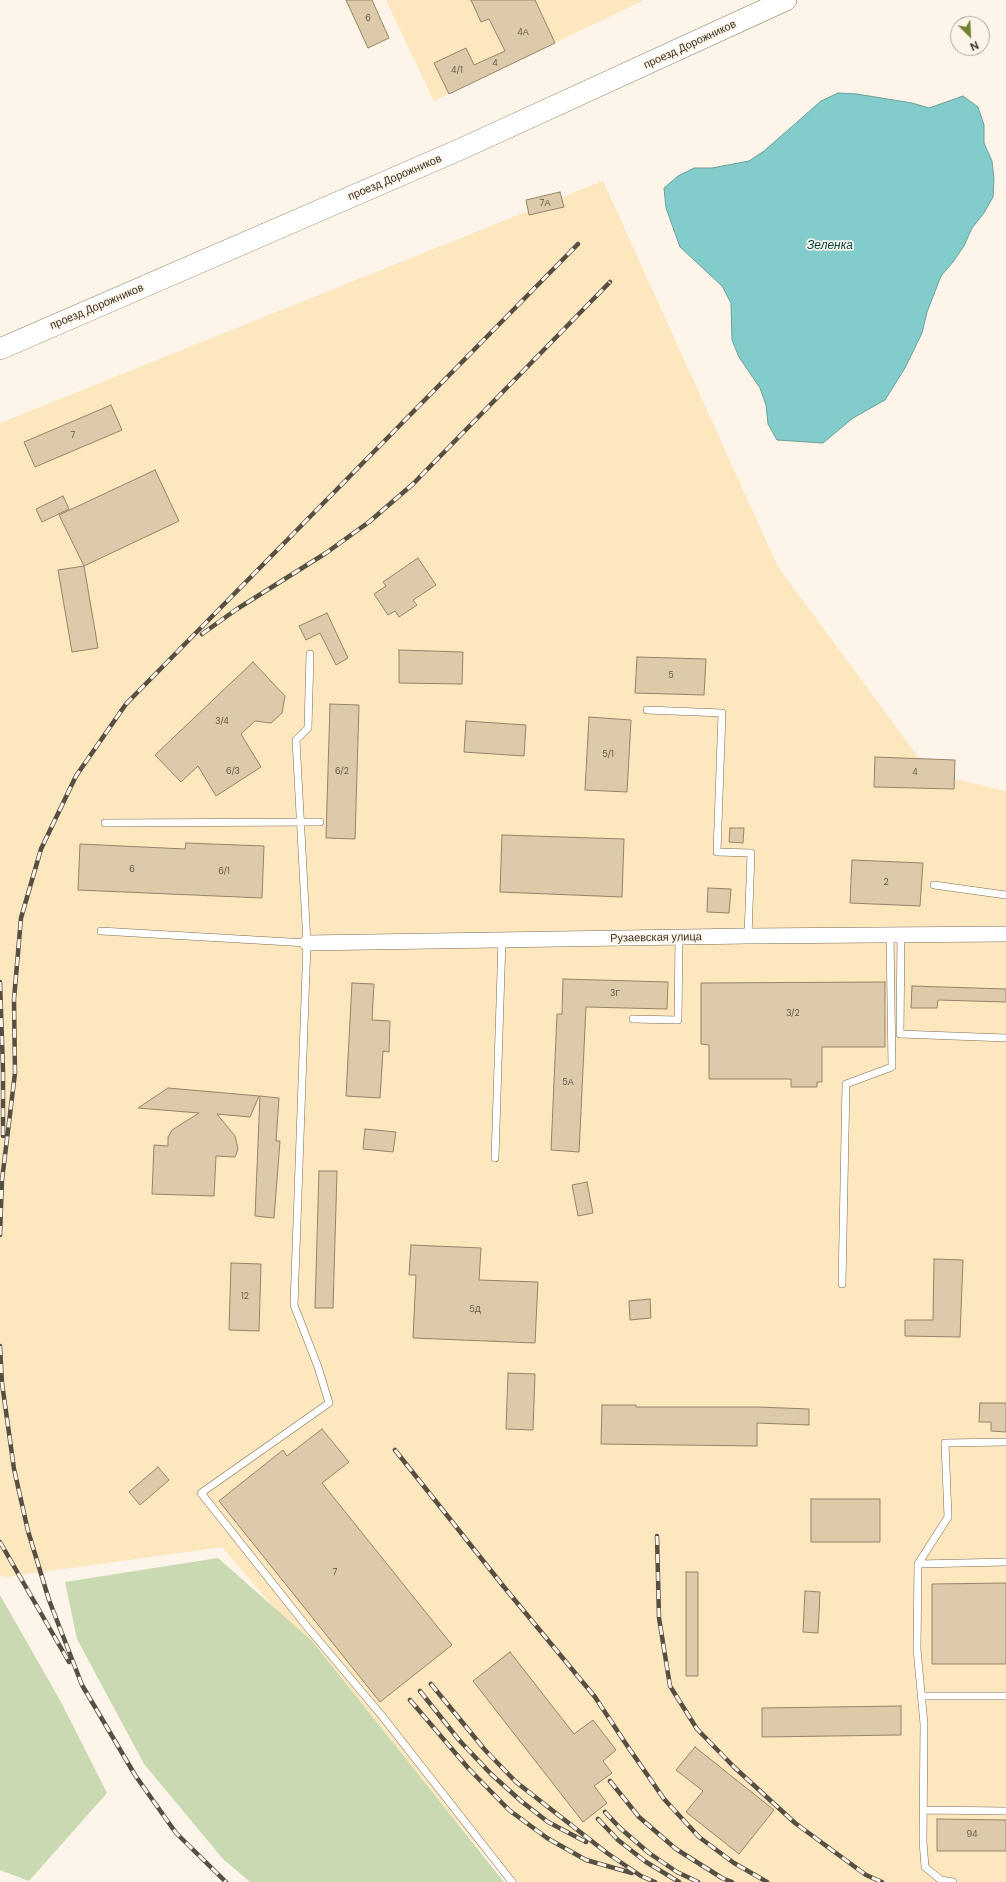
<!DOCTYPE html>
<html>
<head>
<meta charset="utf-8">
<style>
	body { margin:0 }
	#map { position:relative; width:1006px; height:1882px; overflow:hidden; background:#fdf5e9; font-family:"DM Sans",sans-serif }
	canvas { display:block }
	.north { position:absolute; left:950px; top:16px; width:40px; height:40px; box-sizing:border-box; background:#fdf5e9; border:1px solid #afa79b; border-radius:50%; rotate:156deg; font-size:11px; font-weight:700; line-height:16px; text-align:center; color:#3a3326 }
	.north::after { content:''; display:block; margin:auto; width:14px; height:18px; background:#718231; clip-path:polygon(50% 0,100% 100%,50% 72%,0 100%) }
</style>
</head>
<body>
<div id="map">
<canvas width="1006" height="1882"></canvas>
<div class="north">N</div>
</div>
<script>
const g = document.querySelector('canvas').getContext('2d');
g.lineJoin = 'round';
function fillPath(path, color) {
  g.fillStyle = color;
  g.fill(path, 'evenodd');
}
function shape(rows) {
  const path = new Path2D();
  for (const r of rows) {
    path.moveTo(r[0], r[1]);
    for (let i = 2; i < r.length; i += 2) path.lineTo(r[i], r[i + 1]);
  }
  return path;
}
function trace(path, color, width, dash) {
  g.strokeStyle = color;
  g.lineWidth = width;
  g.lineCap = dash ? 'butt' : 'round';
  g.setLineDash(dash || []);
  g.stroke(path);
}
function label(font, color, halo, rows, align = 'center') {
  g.font = font + ' "DM Sans",sans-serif';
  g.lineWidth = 3.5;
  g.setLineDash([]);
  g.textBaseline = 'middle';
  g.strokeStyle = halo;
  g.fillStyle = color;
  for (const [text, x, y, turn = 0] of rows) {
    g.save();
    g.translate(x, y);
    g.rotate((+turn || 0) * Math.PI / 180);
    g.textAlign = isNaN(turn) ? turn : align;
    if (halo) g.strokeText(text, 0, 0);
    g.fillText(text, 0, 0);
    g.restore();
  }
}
fillPath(shape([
	[386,0,644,0,434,101],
	[603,181,778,567,930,773,1006,791,1006,1882,508,1882,222,1547,6,1577,0,1576,0,423]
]), '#fde7bf');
fillPath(shape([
	[218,1558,312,1641,504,1882,250,1882,223,1859,144,1764,77,1639,65,1582],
	[0,1595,61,1702,107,1793,29,1881,0,1870]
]), '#c9d9b2');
const water = shape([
	[838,93,857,94,912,103,929,108,963,96,978,107,984,125,984,143,992,161,994,179,993,197,984,213,972,228,964,246,953,262,941,276,927,312,922,333,905,368,885,400,853,418,823,443,777,440,768,424,766,405,760,388,739,357,732,340,731,303,722,286,680,247,666,208,664,188,678,176,694,168,712,168,749,161,764,151,821,101,838,93]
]);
fillPath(water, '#82cdcc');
trace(water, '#6c9f9a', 1);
const building = shape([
	[346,0,372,0,389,38,368,48,346,0],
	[471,0,535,0,555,43,449,94,434,63,466,48,474,65,505,51,489,19,481,22,471,0],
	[560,192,564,207,529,215,526,200,560,192],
	[111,405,122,430,35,467,24,442,111,405],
	[155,470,179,521,84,566,59,515,155,470],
	[63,496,69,509,42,522,36,509,63,496],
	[418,558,436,585,413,600,417,605,399,617,395,611,388,615,374,594,386,586,383,582,418,558],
	[84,566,98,648,72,652,58,570,84,566],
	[327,613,348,658,336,665,320,633,306,640,299,626,327,613],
	[399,650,463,652,462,684,399,683,399,650],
	[637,657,706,659,704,695,635,693,637,657],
	[253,662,285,696,282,713,271,723,255,721,241,734,261,767,216,796,198,766,181,782,155,755,253,662],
	[330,704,359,705,355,839,326,838,330,704],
	[589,717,631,720,627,792,585,790,589,717],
	[466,721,526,725,524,756,464,752,466,721],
	[875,757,955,760,954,789,874,787,875,757],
	[730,828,744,828,743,843,729,842,730,828],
	[502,835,624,839,622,897,500,892,502,835],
	[186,843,264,846,262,898,78,890,80,844,185,849,186,843],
	[852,860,923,863,920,906,850,903,852,860],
	[708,888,731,889,729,913,707,912,708,888],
	[563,979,668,982,667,1009,586,1007,579,1152,551,1150,557,1014,562,1014,563,979],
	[885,982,885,1047,822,1047,822,1082,817,1082,817,1087,791,1087,791,1079,709,1079,709,1045,701,1044,701,983,885,982],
	[352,983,374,984,372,1020,390,1021,389,1052,383,1051,380,1098,346,1096,352,983],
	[912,986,1006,989,1006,1002,938,1000,937,1008,911,1008,912,986],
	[168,1088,259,1096,250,1117,217,1114,235,1136,238,1149,235,1157,216,1156,214,1196,152,1194,154,1145,168,1146,168,1137,172,1130,199,1113,138,1108,168,1088],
	[260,1096,279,1098,276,1141,280,1141,274,1218,255,1216,260,1096],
	[365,1129,396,1132,393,1152,363,1149,365,1129],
	[319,1171,337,1171,333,1308,315,1308,319,1171],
	[587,1182,593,1213,578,1216,572,1185,587,1182],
	[411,1245,481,1248,479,1280,538,1282,535,1343,413,1338,416,1275,409,1275,411,1245],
	[934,1259,963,1260,960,1337,905,1336,905,1320,933,1320,934,1259],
	[231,1263,261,1264,259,1331,229,1330,231,1263],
	[650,1299,651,1318,630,1320,629,1301,650,1299],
	[508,1373,535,1374,533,1430,506,1429,508,1373],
	[980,1403,1006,1403,1006,1432,991,1431,991,1422,979,1422,980,1403],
	[602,1405,636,1405,636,1407,758,1407,809,1409,809,1425,757,1423,757,1446,601,1444,602,1405],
	[322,1429,349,1462,322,1483,452,1645,380,1702,219,1501,283,1450,287,1456,322,1429],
	[158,1467,169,1480,140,1505,129,1492,158,1467],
	[811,1499,880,1499,880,1542,811,1542,811,1499],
	[686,1572,698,1572,698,1676,686,1676,686,1572],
	[1006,1583,1006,1664,932,1664,932,1584,1006,1583],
	[805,1591,820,1592,818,1633,803,1632,805,1591],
	[510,1652,574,1734,593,1720,616,1750,603,1761,612,1773,594,1786,607,1803,583,1822,473,1681,510,1652],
	[901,1706,901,1735,762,1737,762,1708,901,1706],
	[695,1747,774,1810,739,1854,686,1812,703,1791,676,1770,695,1747],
	[937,1819,1006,1820,1006,1851,937,1851,937,1819]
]);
fillPath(building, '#dccaab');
trace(building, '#958567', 1);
const service = shape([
	[310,654,308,728,296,740,307,943,294,1305,318,1367,329,1403,201,1493,304,1623,382,1716,512,1882],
	[647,710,722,713,717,852,751,853,748,936],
	[105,823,320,822],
	[934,885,1006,895],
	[101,931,307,943],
	[901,934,900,1034,1006,1038],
	[633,1019,678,1020,679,938],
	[495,1158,502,940],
	[842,1284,846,1084,892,1067,890,935],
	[918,1564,1006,1562],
	[921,1696,1006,1696],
	[924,1810,1006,1811],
	[953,1882,941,1880,925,1867,923,1841,924,1724,917,1649,918,1564,948,1517,945,1443,1006,1442]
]);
const minor = shape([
	[307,943,748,936,1006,934]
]);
const secondary = shape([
	[0,349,461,149,786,0]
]);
trace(service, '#7d6d50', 8);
trace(minor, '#7d6d50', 16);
trace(secondary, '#7d6d50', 22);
trace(service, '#fff', 7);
trace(minor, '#fff', 15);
trace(secondary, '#fff', 21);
const rail = shape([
	[202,634,237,609,326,553,369,522,413,484,610,282],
	[0,982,3,1070,3,1136],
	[0,1235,2,1180,15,1073,14,999,21,918,41,849,76,776,126,704,578,244],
	[0,1346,2,1383,14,1469,28,1531,49,1600,82,1685,135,1775,176,1833,226,1882],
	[395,1450,504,1587,595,1697,626,1744,664,1799,699,1837,734,1863,767,1882],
	[657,1536,659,1618,670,1686,697,1729,734,1767,795,1823,866,1875,882,1882],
	[0,1542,69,1662],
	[431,1684,485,1750,516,1782,607,1853,641,1876,655,1882],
	[420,1691,459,1740,491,1774,521,1801,548,1822,586,1842],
	[410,1700,469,1769,509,1810,547,1838,586,1860,632,1873],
	[610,1781,639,1817,676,1849,722,1878,732,1882],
	[605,1812,620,1828,649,1853,677,1872,698,1882],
	[598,1819,618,1840,646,1862,679,1882]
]);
trace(rail, '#564f42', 4.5);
trace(rail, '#fdf5e9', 3, [9]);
label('9px', '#625947', null, [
	["6",368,19],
	["4А",523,33],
	["4",495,64],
	["4/1",457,71],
	["7А",545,204],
	["7",73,436],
	["5",671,676],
	["3/4",222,722],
	["5/1",608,755],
	["6/3",233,772],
	["6/2",342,772],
	["4",915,773],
	["6",132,870],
	["6/1",224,872],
	["2",886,883],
	["3Г",615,994],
	["3/2",793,1014],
	["5А",568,1083],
	["12",245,1297],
	["5Д",475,1310],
	["7",335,1573],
	["94",972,1835]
]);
label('11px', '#3a3326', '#fdf5e9', [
	["проезд Дорожников",690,45,-25],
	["проезд Дорожников",395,178,-23],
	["проезд Дорожников",97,307,-23],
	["Рузаевская улица",656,938,-1]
]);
label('italic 12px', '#004848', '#fdf5e9', [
	["Зеленка",830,246]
]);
</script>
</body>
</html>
